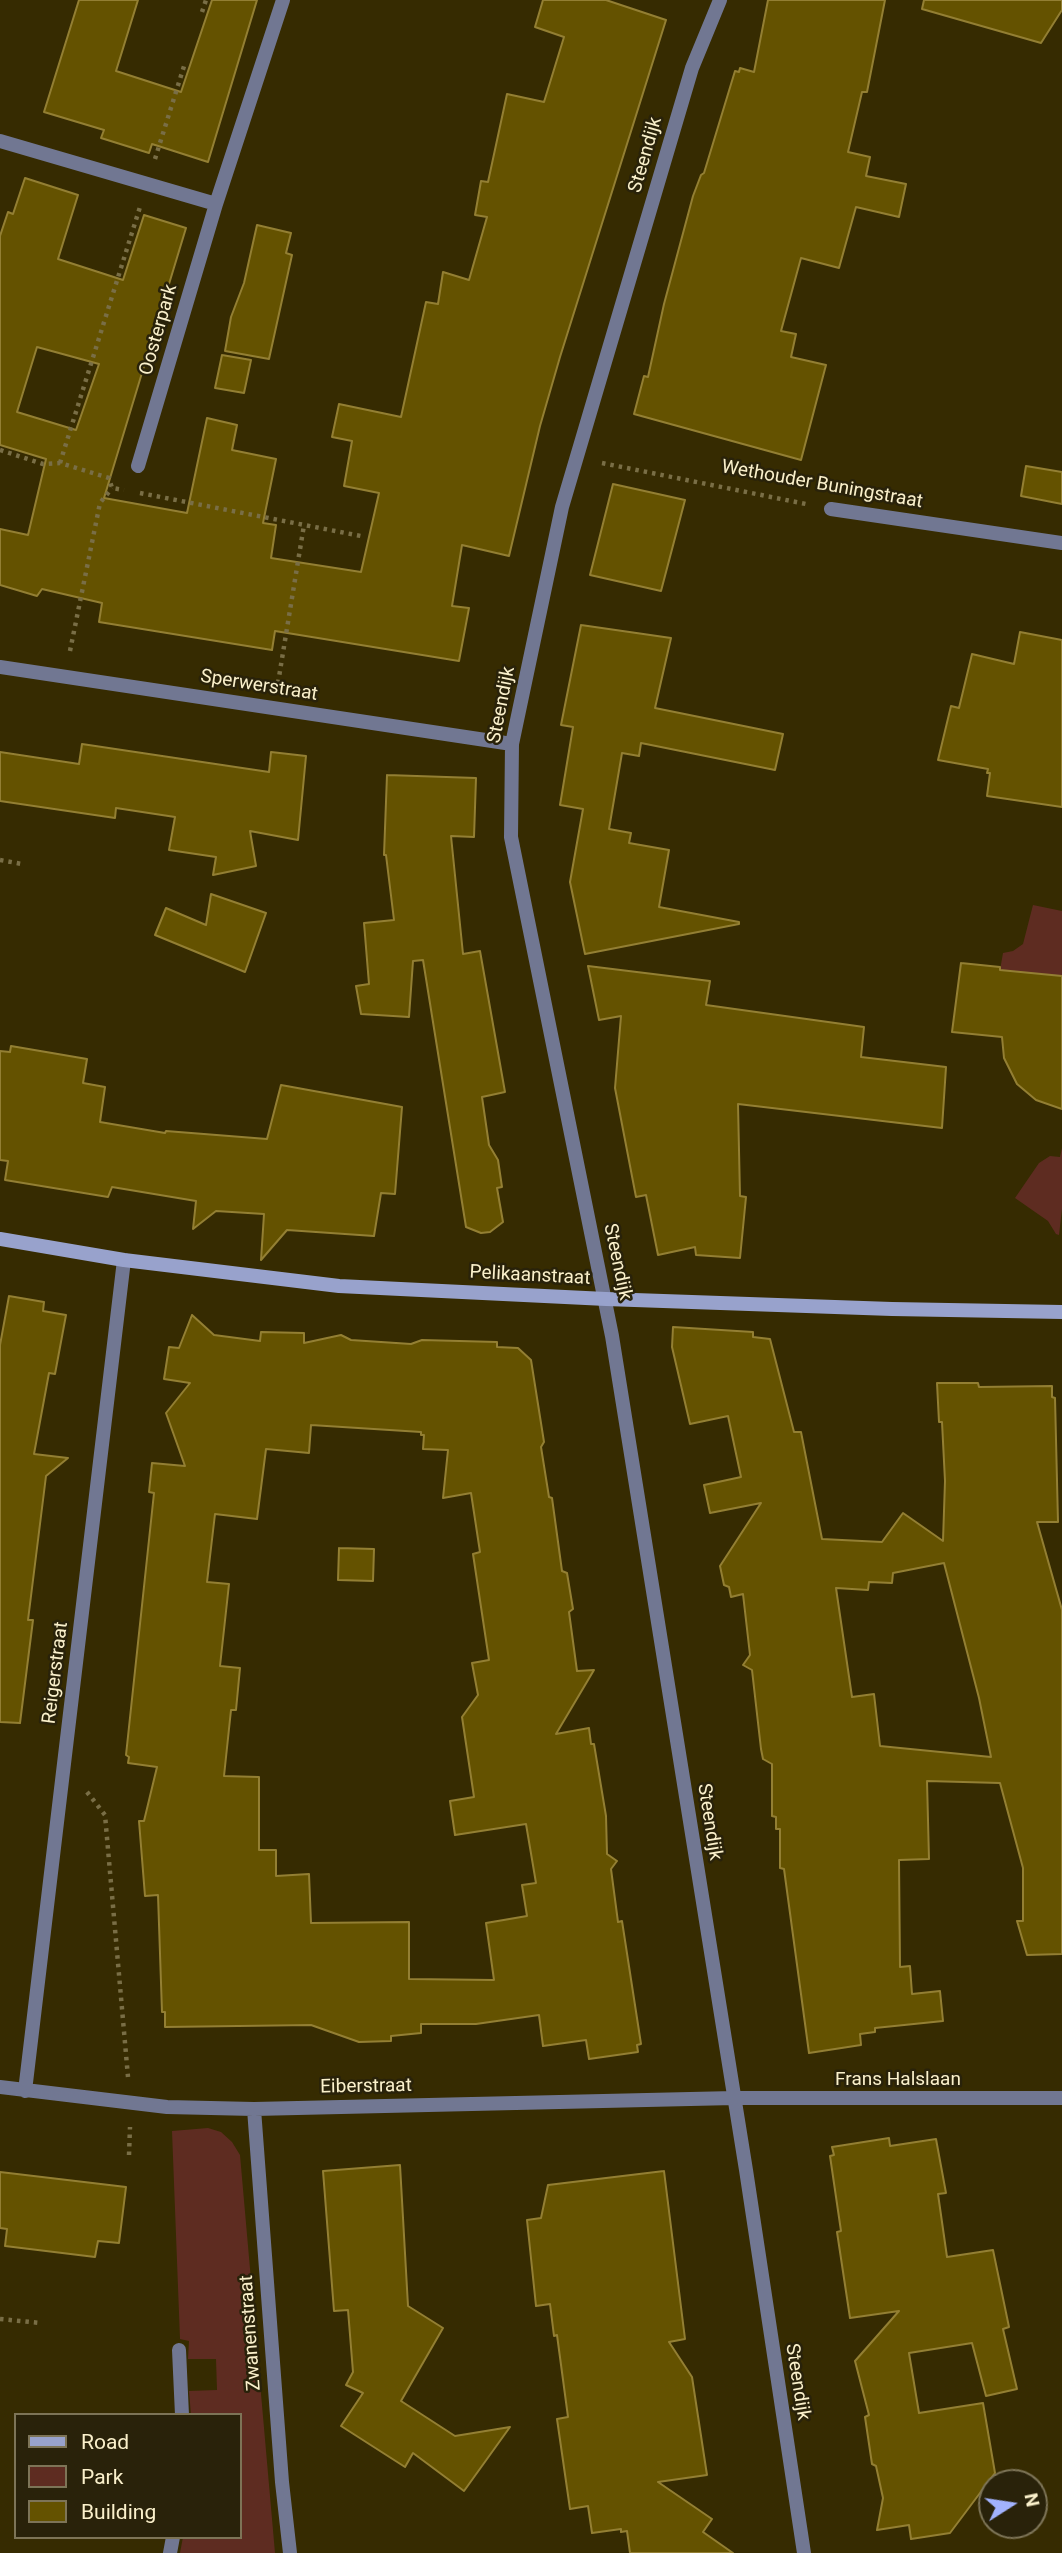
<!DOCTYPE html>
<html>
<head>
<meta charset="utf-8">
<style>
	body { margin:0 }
	#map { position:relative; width:1062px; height:2553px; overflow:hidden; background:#362b01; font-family:Roboto,sans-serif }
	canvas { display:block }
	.legend { position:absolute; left:14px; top:2413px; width:228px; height:126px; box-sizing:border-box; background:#29220a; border:2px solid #7d7457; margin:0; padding:9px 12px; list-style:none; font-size:21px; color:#faf0cb }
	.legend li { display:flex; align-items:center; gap:14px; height:35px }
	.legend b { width:35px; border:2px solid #7d7457 }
	.north { position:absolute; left:978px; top:2469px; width:70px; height:70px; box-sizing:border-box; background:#29220a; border:2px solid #7d7457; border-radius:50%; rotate:78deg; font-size:19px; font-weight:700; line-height:28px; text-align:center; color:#faf0cb }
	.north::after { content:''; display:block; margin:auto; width:24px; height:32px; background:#a2b2fd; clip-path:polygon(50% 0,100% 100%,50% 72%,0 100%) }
</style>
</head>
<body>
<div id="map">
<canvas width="1062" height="2553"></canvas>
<ul class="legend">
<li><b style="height:9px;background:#98a2cc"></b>Road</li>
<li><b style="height:19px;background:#5e2c21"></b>Park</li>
<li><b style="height:19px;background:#645200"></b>Building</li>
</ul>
<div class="north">N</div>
</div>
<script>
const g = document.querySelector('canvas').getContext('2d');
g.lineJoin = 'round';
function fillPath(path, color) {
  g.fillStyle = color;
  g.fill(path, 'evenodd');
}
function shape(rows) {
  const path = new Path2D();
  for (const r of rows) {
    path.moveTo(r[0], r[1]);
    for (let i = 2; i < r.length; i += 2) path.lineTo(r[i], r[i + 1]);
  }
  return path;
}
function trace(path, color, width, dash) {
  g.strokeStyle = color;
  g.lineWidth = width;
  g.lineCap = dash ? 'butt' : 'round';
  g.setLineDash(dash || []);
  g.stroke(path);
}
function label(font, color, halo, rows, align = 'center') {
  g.font = font + ' Roboto,sans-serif';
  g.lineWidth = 5;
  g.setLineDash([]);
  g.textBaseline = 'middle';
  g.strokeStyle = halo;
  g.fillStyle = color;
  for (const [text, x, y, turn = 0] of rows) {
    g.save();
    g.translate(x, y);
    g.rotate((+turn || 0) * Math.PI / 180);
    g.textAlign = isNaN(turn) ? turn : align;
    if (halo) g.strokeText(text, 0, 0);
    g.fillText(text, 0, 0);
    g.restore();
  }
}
fillPath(shape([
	[1033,905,1062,911,1062,976,1000,970,1003,953,1013,951,1023,944],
	[1062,1148,1062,1209,1059,1235,1056,1234,1048,1221,1015,1198,1039,1163,1050,1156,1060,1157],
	[208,2128,221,2132,232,2142,240,2155,275,2553,180,2553,183,2537,240,2537,240,2415,191,2415,189,2391,217,2390,216,2359,188,2359,189,2341,180,2339,172,2131]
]), '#5e2c21');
const building = shape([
	[79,0,138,0,116,71,181,92,212,0,257,0,208,162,152,144,149,153,101,138,104,130,44,112,79,0],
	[543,0,606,0,666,20,560,357,540,426,509,556,462,545,452,606,469,608,459,661,275,631,272,650,99,622,102,603,42,589,37,596,0,585,0,529,28,535,46,459,0,445,0,236,8,212,13,214,25,178,78,195,58,259,123,280,144,215,186,228,104,498,187,513,207,418,237,425,232,450,276,459,263,523,276,525,271,558,361,572,379,493,344,486,352,441,332,437,339,404,401,417,426,302,438,304,443,272,469,280,487,217,475,215,481,181,488,182,507,94,544,102,564,37,535,27,543,0],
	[37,347,99,364,76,430,17,412,37,347],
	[768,0,885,0,867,92,862,92,848,152,870,157,866,176,906,184,899,217,856,207,839,268,801,258,781,331,796,334,791,357,826,365,801,460,634,414,644,376,648,377,664,304,693,196,701,175,704,173,735,71,739,72,740,68,754,72,768,0],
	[924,0,1062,0,1062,10,1041,43,922,9,924,0],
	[257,225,291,233,286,253,292,255,269,359,225,351,231,317,244,283,257,225],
	[222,355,251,360,244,393,215,388,222,355],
	[1026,466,1062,472,1062,504,1021,496,1026,466],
	[613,484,685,500,661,591,590,575,613,484],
	[581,625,671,638,655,708,783,734,775,770,641,743,639,756,622,753,609,829,631,833,629,843,669,850,659,907,739,922,739,924,585,954,570,882,583,809,560,805,573,727,561,725,581,625],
	[1020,632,1062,640,1062,807,987,796,990,773,987,773,988,769,938,760,951,706,959,708,972,654,1014,664,1020,632],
	[82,744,269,772,271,752,306,756,298,840,250,831,256,866,213,875,216,857,169,850,175,817,116,808,115,818,0,801,0,752,79,764,82,744],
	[387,775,476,778,474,837,451,836,463,954,480,951,505,1092,482,1097,489,1145,498,1160,502,1187,497,1188,503,1222,490,1232,481,1233,466,1227,423,960,413,961,409,1017,361,1014,356,986,369,984,364,923,394,920,386,855,384,855,387,775],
	[211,894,266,913,245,972,155,935,166,908,206,925,211,894],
	[961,963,1000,967,1000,970,1062,976,1062,1109,1036,1100,1017,1084,1004,1058,1002,1037,952,1032,961,963],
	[588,966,710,981,706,1005,864,1027,861,1057,946,1067,942,1128,738,1104,740,1196,746,1197,740,1258,696,1255,695,1247,658,1255,646,1195,636,1197,615,1088,621,1016,599,1020,588,966],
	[11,1046,87,1059,83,1083,105,1087,100,1122,165,1133,166,1131,267,1139,281,1085,402,1107,395,1194,381,1193,374,1236,287,1230,261,1260,264,1214,216,1211,193,1229,196,1201,112,1187,108,1197,5,1180,8,1161,0,1160,0,1051,10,1052,11,1046],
	[9,1296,44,1302,43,1311,66,1315,55,1374,49,1373,34,1454,68,1458,46,1476,28,1620,33,1620,20,1723,0,1722,0,1345,9,1296],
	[192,1315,214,1335,260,1341,261,1332,304,1333,304,1343,341,1335,351,1340,411,1344,422,1340,497,1342,497,1347,518,1348,531,1360,544,1442,541,1447,549,1497,552,1498,562,1571,567,1573,573,1609,569,1612,577,1671,594,1670,556,1734,589,1728,591,1744,594,1744,606,1816,607,1854,617,1861,611,1869,618,1922,622,1921,641,2044,637,2045,638,2052,589,2059,586,2040,543,2046,539,2015,476,2024,421,2024,421,2033,391,2036,391,2041,359,2042,311,2025,165,2027,165,2012,162,2012,158,1895,145,1896,139,1821,144,1821,157,1767,128,1763,129,1757,126,1755,154,1493,149,1492,152,1463,185,1466,166,1413,190,1383,164,1379,169,1347,179,1348,192,1315],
	[311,1425,421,1432,421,1435,424,1435,423,1449,448,1450,443,1498,471,1493,480,1552,473,1554,489,1660,472,1663,478,1695,462,1717,474,1797,450,1801,455,1835,526,1824,536,1883,522,1885,527,1916,486,1923,494,1980,409,1979,409,1922,311,1923,309,1874,276,1876,276,1850,259,1850,259,1777,224,1776,231,1710,236,1710,240,1668,220,1666,229,1584,207,1582,215,1514,257,1519,266,1449,309,1453,311,1425],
	[673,1327,753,1332,753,1337,770,1339,794,1432,801,1432,822,1539,882,1542,903,1513,943,1541,945,1481,942,1422,939,1422,937,1383,978,1383,979,1387,1052,1386,1052,1397,1055,1398,1058,1522,1037,1522,1062,1610,1062,1954,1027,1955,1017,1921,1023,1921,1023,1868,1000,1783,927,1781,929,1859,899,1860,900,1967,910,1966,912,1994,940,1991,943,2021,875,2028,875,2032,860,2034,861,2045,809,2053,784,1869,780,1868,780,1829,776,1829,776,1817,772,1816,772,1764,763,1759,761,1749,752,1670,743,1665,750,1655,743,1594,731,1597,729,1587,724,1585,720,1566,761,1503,710,1513,704,1485,741,1477,728,1416,690,1424,672,1347,673,1327],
	[944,1563,979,1698,991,1757,880,1746,874,1694,852,1697,836,1588,868,1590,869,1582,892,1583,893,1573,944,1563],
	[339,1548,374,1549,373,1581,338,1580,339,1548],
	[889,2138,890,2146,936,2139,946,2193,938,2194,947,2257,993,2250,1009,2327,1003,2329,1017,2389,986,2396,972,2343,909,2353,919,2413,983,2403,995,2473,950,2533,911,2539,909,2525,877,2530,883,2498,876,2466,872,2464,865,2417,869,2415,855,2361,899,2311,850,2318,837,2232,841,2231,830,2156,834,2155,832,2147,889,2138],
	[400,2165,408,2306,443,2328,401,2401,455,2436,510,2427,464,2491,413,2453,405,2467,341,2426,363,2393,346,2385,353,2372,348,2310,334,2311,323,2171,400,2165],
	[664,2171,685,2339,669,2342,692,2377,707,2475,658,2482,712,2519,703,2532,733,2553,630,2553,627,2531,621,2532,621,2529,592,2533,588,2506,570,2509,557,2419,568,2417,557,2335,554,2336,550,2304,536,2306,527,2220,541,2218,548,2185,664,2171],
	[0,2172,126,2187,119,2243,98,2241,95,2257,5,2246,7,2229,0,2228,0,2172]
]);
fillPath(building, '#645200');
trace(building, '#937f33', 2);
trace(shape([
	[202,12,206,0],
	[155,159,185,63],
	[0,450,43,464,60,463,109,478,112,488,124,490],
	[60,463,140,207],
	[602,463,806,504],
	[140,493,361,536],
	[70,651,100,503,112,488],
	[278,683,304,525],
	[0,860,22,864],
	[87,1792,105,1815,128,2077],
	[129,2155,130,2127],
	[0,2319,41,2323]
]), '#796e46', 4.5, [3.5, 5]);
trace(shape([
	[179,2350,182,2415],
	[170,2553,173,2537]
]), '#717792', 14);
trace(shape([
	[720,0,692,68,562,507,512,744,511,837,612,1336,746,2170,804,2553],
	[0,141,216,204],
	[138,466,216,204,283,0],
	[831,509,1062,543],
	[0,667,512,744],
	[0,2087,167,2107,254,2109,734,2098,1062,2098],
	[25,2091,124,1260],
	[254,2109,282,2482,290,2553]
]), '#717792', 14);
trace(shape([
	[0,1239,124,1260,339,1286,606,1299,892,1309,1062,1312]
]), '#98a2cc', 14);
label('19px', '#faf0cb', '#29220a', [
	["Steendijk",646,155,-74],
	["Oosterpark",159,330,-74],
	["Wethouder Buningstraat",822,485,10],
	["Sperwerstraat",259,686,9],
	["Steendijk",502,705,-79],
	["Steendijk",617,1262,78],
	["Pelikaanstraat",530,1276,3],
	["Reigerstraat",56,1673,-83],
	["Steendijk",709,1822,81],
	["Frans Halslaan",898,2080],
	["Eiberstraat",366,2087,-1],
	["Zwanenstraat",251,2333,-94],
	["Steendijk",797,2382,81]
]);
</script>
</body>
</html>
